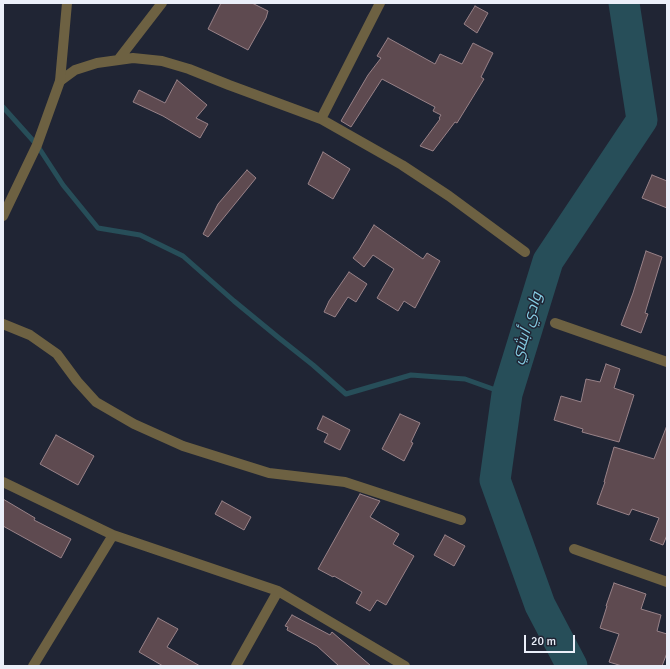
<!DOCTYPE html>
<html>
<head>
<meta charset="utf-8">
<style>
	body { margin:0 }
	#map { position:relative; width:670px; height:669px; overflow:hidden; background:#202534; font-family:Signika,sans-serif }
	canvas { display:block }
	.frame { position:absolute; inset:0; border:4px solid #ebeff9; pointer-events:none }
	.scale { position:absolute; left:524px; top:635px; width:51px; height:18px; box-sizing:border-box; border:2px solid #ebeff9; border-top:0; padding-left:5px; font-size:12px; line-height:14px; white-space:nowrap; color:#ebeff9; -webkit-text-stroke:3px #202534; paint-order:stroke }
</style>
</head>
<body>
<div id="map">
<canvas width="670" height="669"></canvas>
<div class="frame"></div>
<div class="scale">20 m</div>
</div>
<script>
const g = document.querySelector('canvas').getContext('2d');
g.lineJoin = 'round';
function shape(rows) {
  const path = new Path2D();
  for (const r of rows) {
    path.moveTo(r[0], r[1]);
    for (let i = 2; i < r.length; i += 2) path.lineTo(r[i], r[i + 1]);
  }
  return path;
}
function trace(path, color, width, dash) {
  g.strokeStyle = color;
  g.lineWidth = width;
  g.lineCap = dash ? 'butt' : 'round';
  g.setLineDash(dash || []);
  g.stroke(path);
}
function fillPath(path, color) {
  g.fillStyle = color;
  g.fill(path, 'evenodd');
}
function label(font, color, halo, rows, align = 'center') {
  g.font = font + ' Signika,Cairo,sans-serif';
  g.lineWidth = 3;
  g.setLineDash([]);
  g.textBaseline = 'middle';
  g.strokeStyle = halo;
  g.fillStyle = color;
  for (const [text, x, y, turn = 0] of rows) {
    g.save();
    g.translate(x, y);
    g.rotate((+turn || 0) * Math.PI / 180);
    g.textAlign = isNaN(turn) ? turn : align;
    if (halo) g.strokeText(text, 0, 0);
    g.fillText(text, 0, 0);
    g.restore();
  }
}
trace(shape([
	[3,107,37,145,63,185,98,228,140,235,183,256,234,301,279,338,313,365,346,394,411,375,465,379,507,394]
]), '#274e59', 5);
trace(shape([
	[572,666,540,605,495,480,507,394,548,261,642,120,624,3]
]), '#274e59', 31);
const building = shape([
	[221,3,252,3,268,11,266,18,248,50,208,29,221,3],
	[475,6,488,13,477,33,464,24,475,6],
	[388,38,435,64,440,54,462,64,473,43,493,53,481,77,484,79,457,123,455,122,433,151,420,146,440,119,439,118,441,115,433,111,435,107,382,79,351,127,341,121,368,75,381,58,377,56,388,38],
	[177,80,207,105,196,118,208,124,200,138,163,116,133,102,139,90,165,103,177,80],
	[323,152,350,169,333,199,308,184,323,152],
	[247,170,256,178,208,237,203,234,218,204,247,170],
	[652,175,667,181,667,208,642,198,652,175],
	[374,225,423,259,427,253,440,261,415,308,404,301,398,311,377,298,394,269,373,255,364,267,353,258,359,250,374,225],
	[646,251,662,257,645,313,648,314,641,333,621,325,633,293,646,251],
	[349,272,367,284,356,302,348,297,335,317,324,312,329,301,349,272],
	[606,364,620,369,614,388,634,395,619,442,582,432,583,429,554,420,561,396,581,402,586,379,600,382,606,364],
	[400,414,420,423,411,442,413,443,404,461,382,449,400,414],
	[323,416,350,430,340,450,324,442,328,434,317,429,323,416],
	[666,428,667,429,667,535,663,545,650,540,659,518,632,509,629,515,597,504,605,482,604,482,614,447,654,459,666,428],
	[56,435,94,456,78,485,40,464,56,435],
	[360,494,380,501,370,517,399,534,393,544,414,556,386,605,377,600,370,611,356,603,362,592,334,576,333,577,318,569,360,494],
	[3,499,35,518,34,520,71,539,61,558,3,526,3,499],
	[222,501,251,517,244,530,215,514,222,501],
	[445,535,465,546,454,566,434,555,445,535],
	[614,583,646,594,641,609,661,615,657,631,667,634,667,653,662,666,622,666,609,662,619,634,600,628,607,606,606,606,614,583],
	[292,615,330,635,332,632,371,666,339,666,317,646,287,630,288,627,285,626,292,615],
	[158,618,178,629,167,647,200,666,163,666,139,652,158,618]
]);
fillPath(building, '#5e4a50');
trace(building, '#988288', 1);
trace(shape([
	[118,60,162,3],
	[60,81,75,70,97,63,133,58,162,61,189,69,229,85,321,119,402,165,449,196,525,252],
	[321,119,380,3],
	[555,323,667,362],
	[3,324,30,335,57,354,77,381,96,402,134,424,183,446,269,473,345,482,461,520],
	[3,482,113,535,278,591,405,666],
	[574,549,667,582],
	[33,666,113,535],
	[236,666,278,591]
]), '#6d6142', 10);
trace(shape([
	[3,216,37,145,60,81,67,3]
]), '#6d6142', 10);
label('italic 16px', '#85cde3', '#202534', [
	["وادي أبشي",527,328,-73]
]);
</script>
</body>
</html>
